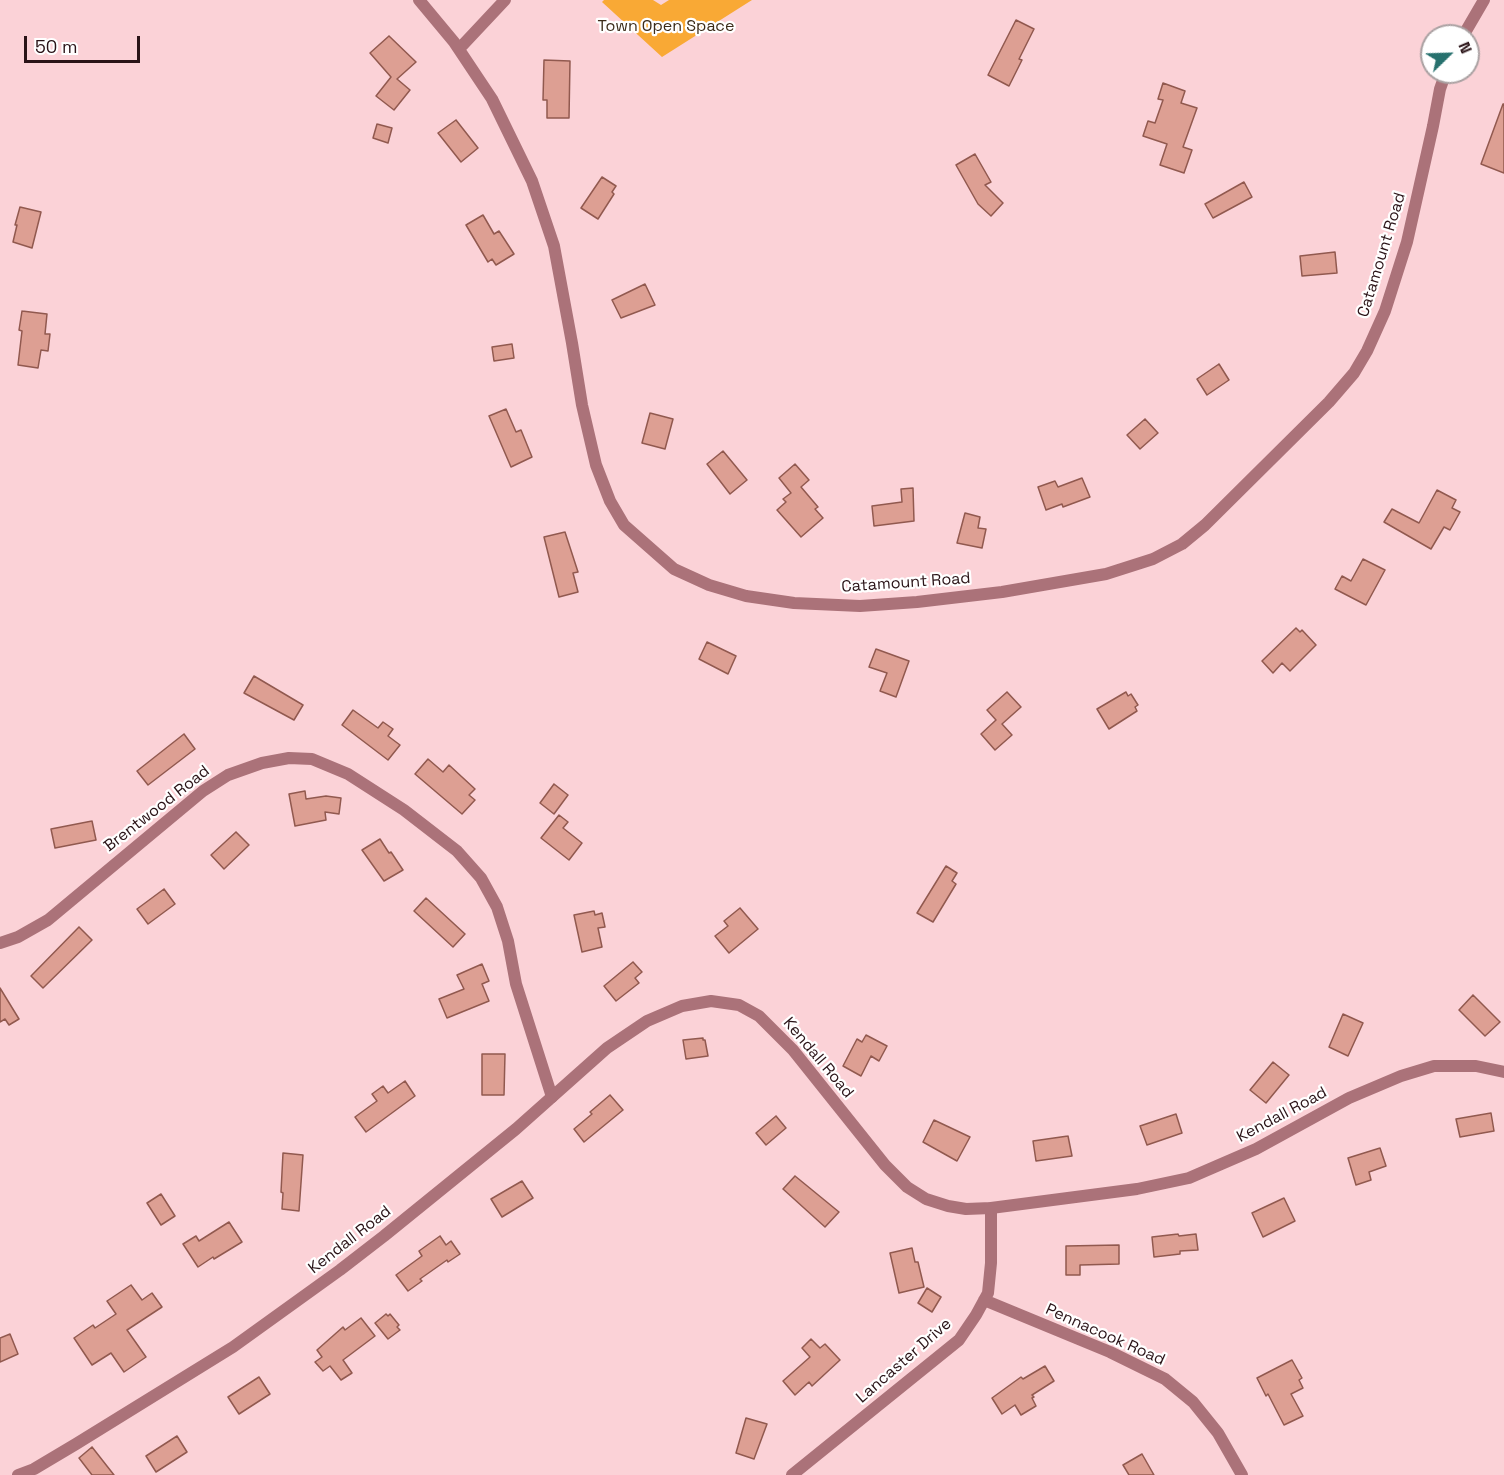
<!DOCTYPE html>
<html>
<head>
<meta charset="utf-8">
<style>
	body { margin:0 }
	#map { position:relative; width:1504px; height:1475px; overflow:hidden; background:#fbd2d7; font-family:"Space Grotesk",sans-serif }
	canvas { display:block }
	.north { position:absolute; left:1420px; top:24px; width:60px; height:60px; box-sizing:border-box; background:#fff; border:2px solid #aaa1a2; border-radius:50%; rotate:67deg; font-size:16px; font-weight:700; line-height:24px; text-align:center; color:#2a1317 }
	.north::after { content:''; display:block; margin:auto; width:21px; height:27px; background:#27716e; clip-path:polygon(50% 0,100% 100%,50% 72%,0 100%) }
	.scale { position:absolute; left:24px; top:36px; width:116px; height:27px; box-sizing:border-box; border:3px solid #2a1317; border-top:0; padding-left:8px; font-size:18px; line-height:21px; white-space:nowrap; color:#2a1317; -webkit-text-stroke:4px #fff; paint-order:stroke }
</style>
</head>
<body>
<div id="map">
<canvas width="1504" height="1475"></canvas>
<div class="north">N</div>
<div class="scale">50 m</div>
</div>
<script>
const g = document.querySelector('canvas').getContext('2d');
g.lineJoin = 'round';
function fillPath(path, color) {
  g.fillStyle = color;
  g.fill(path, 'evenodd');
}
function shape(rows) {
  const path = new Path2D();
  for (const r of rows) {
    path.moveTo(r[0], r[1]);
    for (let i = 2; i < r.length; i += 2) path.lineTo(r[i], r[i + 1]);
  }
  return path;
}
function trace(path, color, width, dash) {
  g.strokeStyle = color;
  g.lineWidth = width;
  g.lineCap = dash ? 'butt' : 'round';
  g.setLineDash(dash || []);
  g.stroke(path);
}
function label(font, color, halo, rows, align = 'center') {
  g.font = font + ' "Space Grotesk",sans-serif';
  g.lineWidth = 4.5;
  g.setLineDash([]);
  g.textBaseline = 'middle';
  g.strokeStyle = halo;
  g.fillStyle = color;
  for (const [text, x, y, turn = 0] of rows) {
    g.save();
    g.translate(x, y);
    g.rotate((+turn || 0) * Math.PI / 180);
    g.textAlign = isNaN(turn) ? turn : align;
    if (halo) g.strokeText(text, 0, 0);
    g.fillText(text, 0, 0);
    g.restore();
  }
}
fillPath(shape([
	[604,0,653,0,661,5,669,0,752,0,662,57,602,2]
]), '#f9a935');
const building = shape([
	[1016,20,1034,29,1019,59,1022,60,1009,86,988,75,1016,20],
	[389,36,416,62,397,79,410,90,394,110,376,96,391,77,370,53,389,36],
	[544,60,570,61,569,118,547,118,547,100,543,100,544,60],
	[1163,83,1185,91,1181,103,1197,108,1183,147,1192,150,1184,173,1160,165,1167,144,1143,136,1148,121,1155,123,1163,100,1158,99,1163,83],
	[1503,104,1504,104,1504,173,1481,164,1503,104],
	[456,120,478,148,461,162,438,133,456,120],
	[377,124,392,128,388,143,373,138,377,124],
	[975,154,991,182,985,185,1003,203,991,216,978,204,956,165,975,154],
	[602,177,616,186,612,192,614,194,598,219,581,208,602,177],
	[1244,182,1252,197,1213,218,1205,204,1244,182],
	[20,207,41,212,32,248,13,242,17,225,15,225,20,207],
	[483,215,494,234,499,231,514,254,496,265,492,259,488,262,466,225,483,215],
	[1335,252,1337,273,1302,276,1300,256,1335,252],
	[645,284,655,305,621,318,612,300,645,284],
	[22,311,47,314,45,334,50,334,48,351,41,350,38,368,18,365,22,331,19,330,22,311],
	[512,344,514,358,494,361,492,347,512,344],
	[1219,364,1229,380,1207,395,1197,379,1219,364],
	[506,409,516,432,521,430,532,457,511,467,489,416,506,409],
	[650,413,673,419,665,449,642,443,650,413],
	[1145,419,1158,433,1140,449,1127,435,1145,419],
	[723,451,747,480,730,494,707,464,723,451],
	[795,464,809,480,801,487,818,507,815,509,823,518,801,537,777,510,786,502,783,499,791,493,779,478,795,464],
	[1082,478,1090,497,1063,507,1062,504,1046,510,1038,487,1055,481,1058,487,1082,478],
	[913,488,914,521,874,526,872,506,902,502,901,489,913,488],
	[1437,490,1456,500,1452,508,1460,512,1450,530,1444,527,1431,549,1384,522,1392,509,1419,523,1437,490],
	[965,513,980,517,978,528,986,529,982,548,957,543,965,513],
	[565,532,578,572,573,573,578,592,559,597,544,537,565,532],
	[1363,559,1385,570,1366,605,1335,589,1342,576,1351,581,1363,559],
	[1296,628,1300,632,1302,630,1316,645,1290,671,1282,663,1273,673,1262,661,1296,628],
	[707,642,736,656,728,674,699,659,707,642],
	[876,649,909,661,896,697,880,691,887,673,869,667,876,649],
	[254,676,303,705,294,720,244,693,254,676],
	[1007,692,1021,707,1002,724,1012,735,995,750,981,734,996,720,987,710,1007,692],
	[1126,692,1128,696,1131,694,1138,705,1135,707,1137,711,1109,729,1097,709,1126,692],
	[353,710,378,728,383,722,393,729,388,736,400,745,388,760,342,725,353,710],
	[184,734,195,749,148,785,137,771,184,734],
	[428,759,443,772,449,765,475,789,469,795,475,800,462,814,415,774,428,759],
	[554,784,568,795,554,814,540,803,554,784],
	[305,791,306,799,326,796,341,798,339,814,325,812,326,820,295,826,289,794,305,791],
	[559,815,568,822,563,828,582,843,569,860,541,838,559,815],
	[92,821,96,840,55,848,51,829,92,821],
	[236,832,249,845,224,869,211,855,236,832],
	[380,839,389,853,391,852,403,870,384,881,362,850,380,839],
	[946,866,957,873,952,881,956,884,933,922,917,913,946,866],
	[164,889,175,904,148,924,137,909,164,889],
	[426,898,465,934,453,947,414,911,426,898],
	[740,908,758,929,729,953,715,936,728,926,724,921,740,908],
	[594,911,595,915,602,913,605,927,598,928,602,947,582,952,574,915,594,911],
	[79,927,92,940,43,988,31,976,79,927],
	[633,962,642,972,635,978,639,983,616,1001,604,986,633,962],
	[482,964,489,981,482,984,489,1001,447,1018,439,999,464,989,457,975,482,964],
	[0,988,19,1019,9,1025,5,1019,0,1022,0,988],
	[1473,995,1500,1022,1485,1036,1459,1010,1473,995],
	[1343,1014,1363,1023,1348,1056,1329,1047,1343,1014],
	[866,1035,887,1046,879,1061,871,1056,861,1076,843,1066,857,1039,862,1042,866,1035],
	[703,1038,703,1040,705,1040,708,1056,686,1059,683,1040,703,1038],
	[482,1054,505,1054,504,1095,482,1095,482,1054],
	[1273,1062,1289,1075,1266,1103,1250,1090,1273,1062],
	[405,1081,415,1096,366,1132,355,1117,377,1101,372,1094,383,1086,388,1093,405,1081],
	[610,1095,623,1110,584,1142,574,1129,592,1114,590,1112,610,1095],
	[1491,1113,1494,1131,1460,1137,1456,1119,1491,1113],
	[1176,1114,1182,1133,1147,1145,1140,1126,1176,1114],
	[776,1116,786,1128,766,1145,756,1133,776,1116],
	[934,1120,970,1137,957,1161,923,1142,934,1120],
	[1068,1136,1072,1156,1036,1161,1033,1141,1068,1136],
	[1380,1148,1386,1166,1369,1172,1371,1180,1356,1185,1348,1158,1380,1148],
	[283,1153,303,1155,299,1211,282,1209,283,1193,281,1192,283,1153],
	[795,1176,839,1212,825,1227,783,1189,795,1176],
	[522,1181,533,1198,502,1217,491,1199,522,1181],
	[161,1194,175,1216,161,1225,147,1203,161,1194],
	[1284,1198,1295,1221,1263,1237,1252,1213,1284,1198],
	[229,1222,242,1242,214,1259,213,1257,198,1267,183,1244,196,1236,199,1241,229,1222],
	[1178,1234,1179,1236,1196,1234,1198,1250,1180,1251,1180,1254,1154,1257,1152,1237,1178,1234],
	[440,1236,446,1245,451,1241,460,1254,448,1262,447,1260,420,1279,422,1281,408,1291,396,1275,422,1256,419,1251,440,1236],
	[1119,1245,1119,1264,1080,1265,1080,1275,1066,1275,1066,1246,1119,1245],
	[912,1248,915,1262,918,1262,924,1287,899,1293,890,1253,912,1248],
	[131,1285,142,1300,152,1293,162,1307,127,1330,146,1357,124,1372,111,1353,92,1365,74,1338,93,1325,95,1328,116,1314,107,1301,131,1285],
	[927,1288,941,1297,932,1312,918,1303,927,1288],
	[386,1314,388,1316,390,1314,399,1325,397,1327,400,1330,388,1339,375,1323,386,1314],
	[361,1318,375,1336,343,1360,352,1373,341,1380,330,1366,323,1371,315,1362,322,1357,317,1350,343,1327,345,1330,361,1318],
	[10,1334,18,1354,0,1362,0,1338,10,1334],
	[811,1339,820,1348,825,1344,840,1360,812,1386,809,1382,795,1395,783,1381,810,1357,802,1348,811,1339],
	[1292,1360,1302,1378,1299,1380,1303,1388,1291,1394,1303,1416,1284,1425,1268,1394,1266,1396,1257,1378,1292,1360],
	[1045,1366,1054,1381,1032,1395,1034,1397,1032,1398,1036,1406,1021,1415,1015,1405,1002,1414,992,1398,1021,1377,1023,1379,1045,1366],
	[259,1377,270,1394,239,1414,228,1397,259,1377],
	[746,1418,767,1424,754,1459,736,1453,746,1418],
	[177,1436,187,1452,156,1472,146,1456,177,1436],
	[92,1447,114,1475,92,1475,79,1458,92,1447],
	[1142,1454,1154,1475,1129,1475,1123,1465,1142,1454]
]);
fillPath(building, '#dd9f93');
trace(building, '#91594f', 1.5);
trace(shape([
	[419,0,454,42,492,99,532,181,554,246,572,343,582,405,596,465,610,501,624,525,674,569,709,585,746,596,794,603,860,606,917,602,1002,592,1106,574,1153,559,1182,544,1205,525,1329,402,1354,373,1367,351,1385,311,1407,242,1433,126,1440,89,1446,72],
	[1463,36,1484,0],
	[459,49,505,0],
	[0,943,18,937,48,920,203,791,228,775,262,763,289,758,312,759,348,774,404,810,457,851,481,878,497,907,508,941,516,984,552,1097],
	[984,1300,1110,1352,1165,1379,1193,1402,1218,1433,1242,1475],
	[792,1475,959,1340,976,1315,988,1293,991,1263,991,1208]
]), '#ab7279', 12);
trace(shape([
	[18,1475,34,1469,76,1444,233,1347,340,1270,384,1236,516,1129,607,1048,647,1021,682,1006,711,1001,739,1005,759,1016,793,1050,885,1165,907,1187,926,1199,948,1206,966,1209,991,1208,1137,1189,1189,1178,1256,1149,1349,1098,1401,1076,1434,1066,1476,1066,1504,1072]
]), '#ab7279', 12);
label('16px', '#3c2c19', '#fff', [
	["Town Open Space",666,27]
]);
label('16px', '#2a1317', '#fff', [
	["Catamount Road",1382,255,-73],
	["Catamount Road",906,583,-4],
	["Brentwood Road",157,809,-38],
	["Kendall Road",818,1058,50],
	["Kendall Road",1282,1115,-28],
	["Kendall Road",350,1240,-38],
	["Pennacook Road",1105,1335,24],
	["Lancaster Drive",904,1361,-41]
]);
</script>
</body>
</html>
